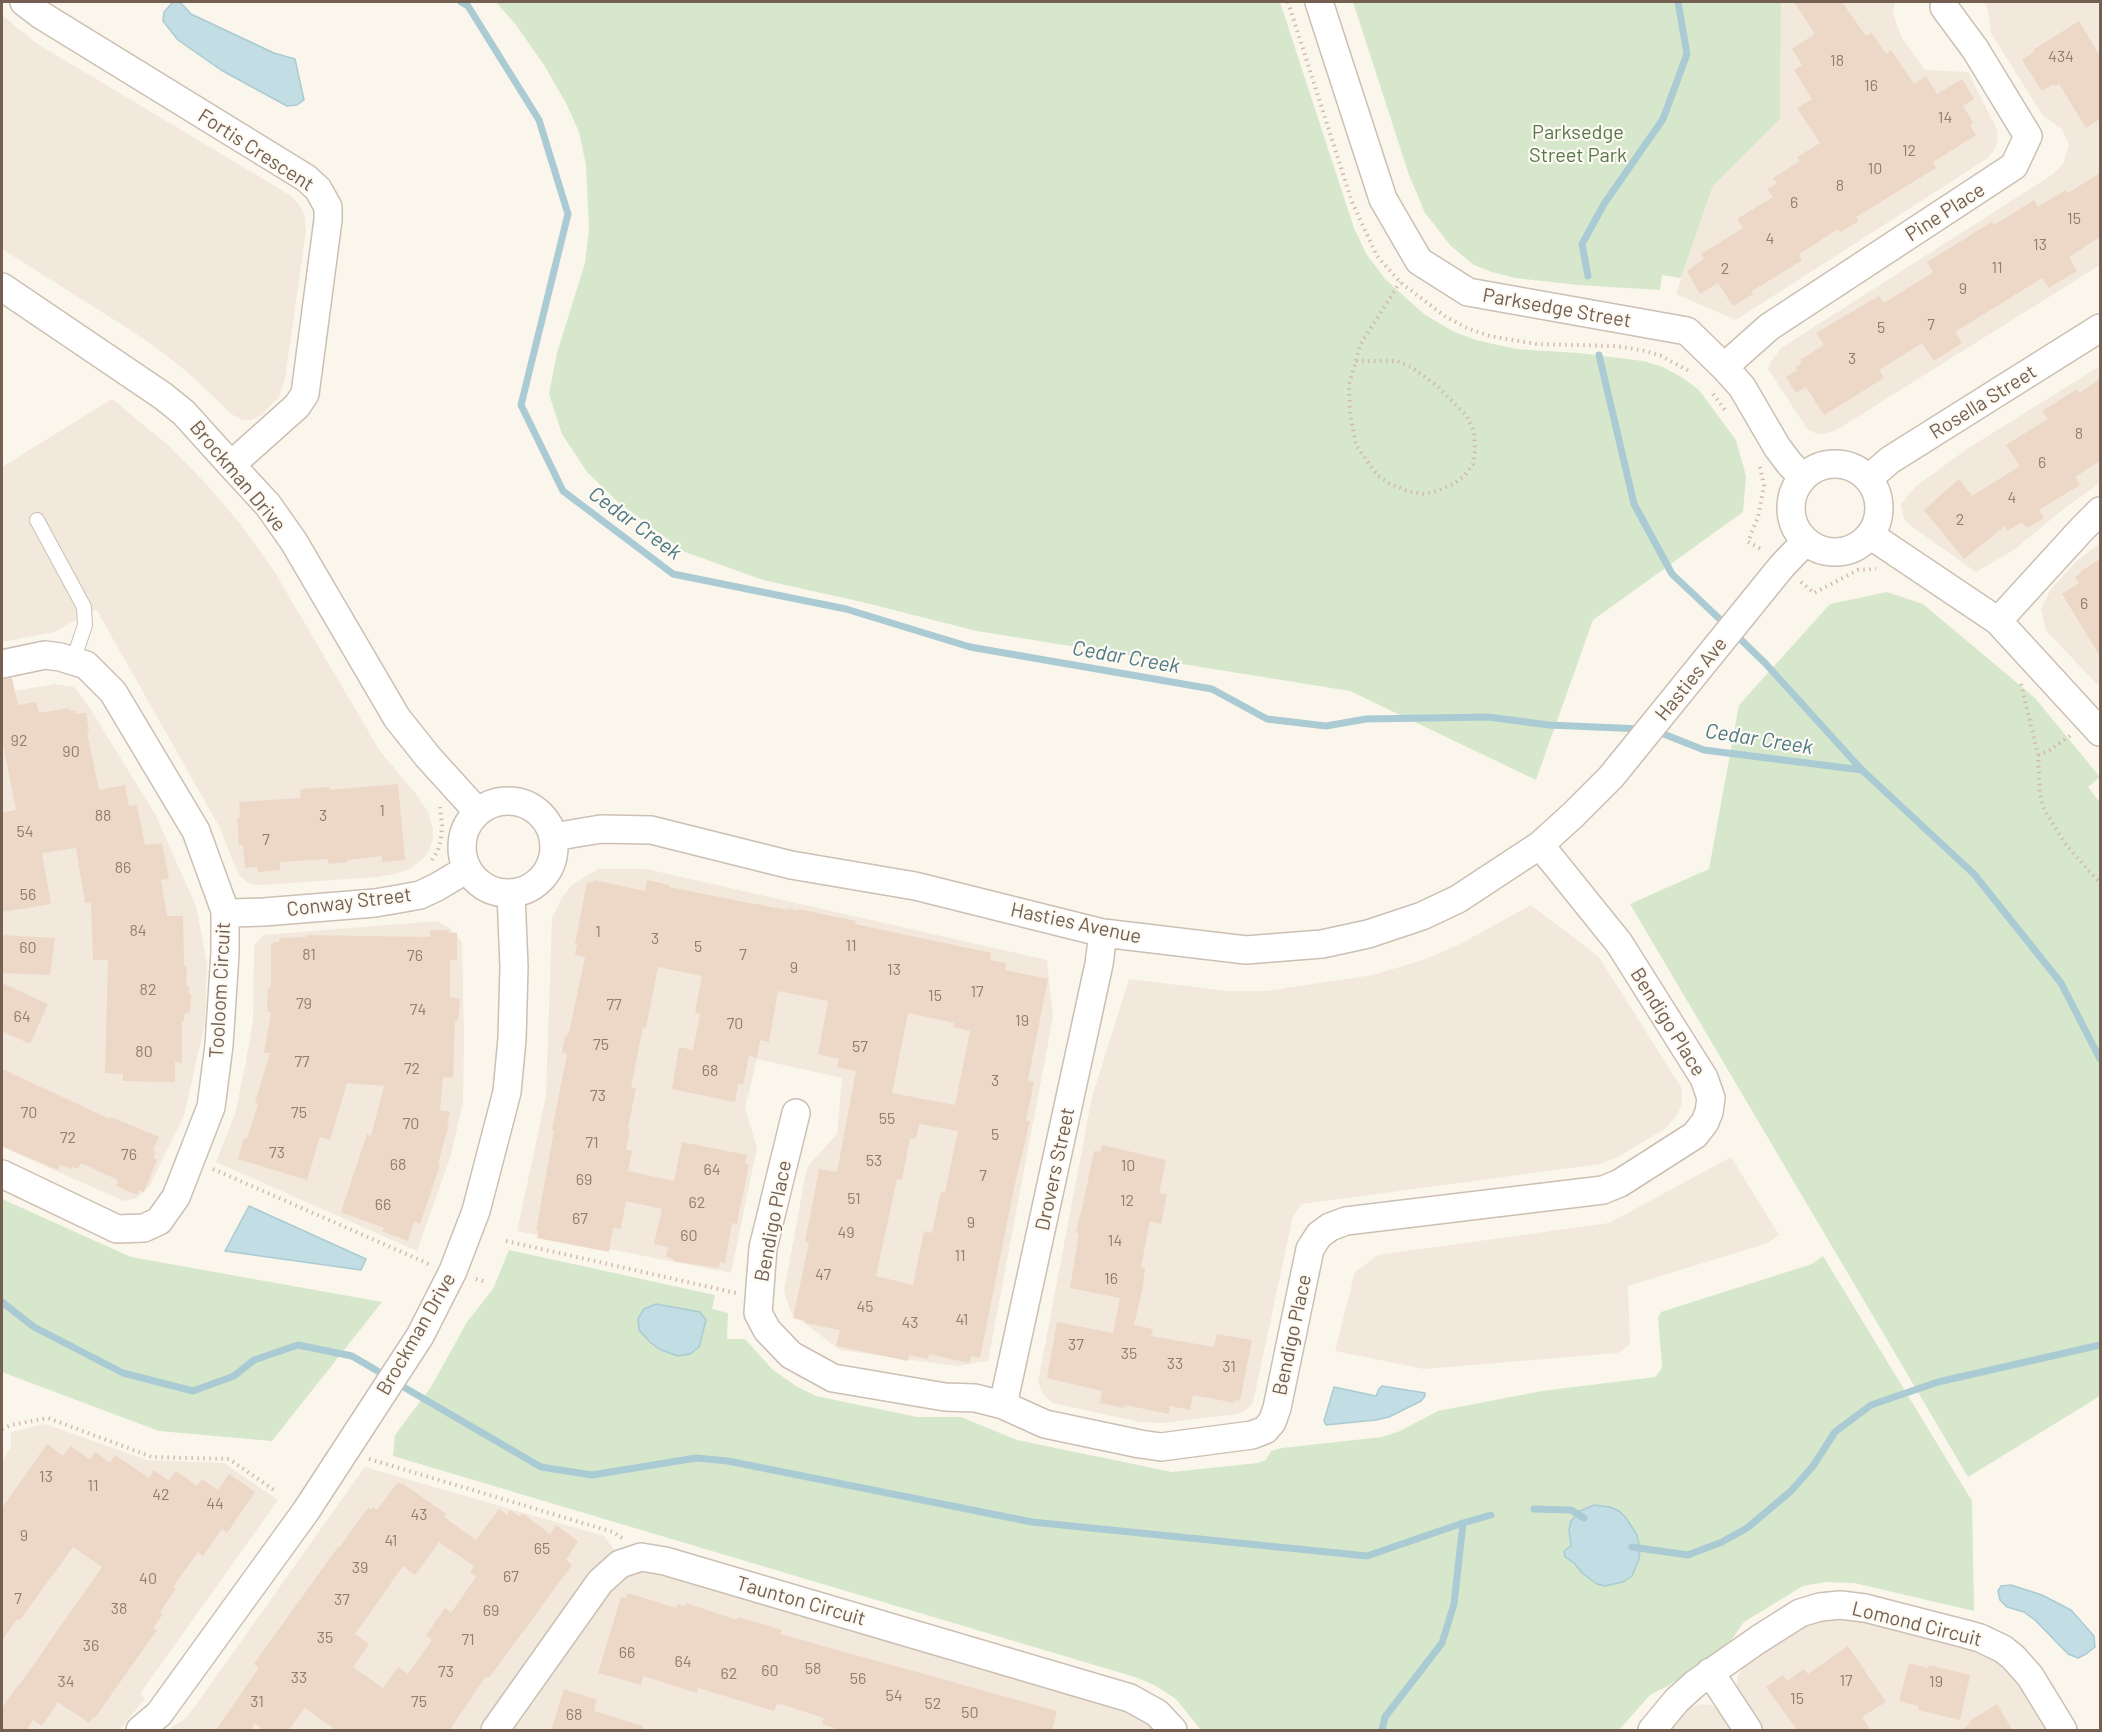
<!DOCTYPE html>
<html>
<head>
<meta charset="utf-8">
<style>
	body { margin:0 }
	#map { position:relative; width:2102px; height:1732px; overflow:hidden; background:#fbf6ec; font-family:Barlow,sans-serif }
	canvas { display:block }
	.frame { position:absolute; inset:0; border:3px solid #745f51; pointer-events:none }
</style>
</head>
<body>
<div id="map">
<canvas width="2102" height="1732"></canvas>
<div class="frame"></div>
</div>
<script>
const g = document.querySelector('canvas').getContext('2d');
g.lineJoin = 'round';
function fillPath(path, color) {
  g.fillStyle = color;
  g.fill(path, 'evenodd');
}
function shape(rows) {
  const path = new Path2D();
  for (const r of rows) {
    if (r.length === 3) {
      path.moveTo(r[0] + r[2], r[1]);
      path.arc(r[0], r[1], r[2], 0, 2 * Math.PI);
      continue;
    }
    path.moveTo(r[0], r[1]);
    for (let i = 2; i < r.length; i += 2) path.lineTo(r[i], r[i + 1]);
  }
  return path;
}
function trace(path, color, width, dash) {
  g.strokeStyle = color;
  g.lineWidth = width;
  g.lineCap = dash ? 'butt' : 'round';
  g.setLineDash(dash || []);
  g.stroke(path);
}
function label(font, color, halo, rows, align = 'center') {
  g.font = font + ' Barlow,sans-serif';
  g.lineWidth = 4.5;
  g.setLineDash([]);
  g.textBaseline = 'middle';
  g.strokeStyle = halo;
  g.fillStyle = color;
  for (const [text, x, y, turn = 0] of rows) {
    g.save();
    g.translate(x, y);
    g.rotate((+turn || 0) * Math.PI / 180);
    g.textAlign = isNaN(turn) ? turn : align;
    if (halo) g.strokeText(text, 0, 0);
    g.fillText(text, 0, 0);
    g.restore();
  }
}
fillPath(shape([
	[1781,2,1895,2,1893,14,1902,38,1925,70,1968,72,1997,129,1998,139,1995,149,1988,158,1736,320,1676,294,1713,186,1780,119],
	[1983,2,2100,2,2100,265,1835,431,1822,434,1815,433,1808,430,1768,369,1770,363,1781,348,2052,175,2063,164,2069,144,2061,128,2043,116,1991,33,1987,7],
	[2,15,36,43,288,194,299,204,305,217,306,231,285,379,279,397,261,415,252,420,242,420,233,415,187,372,154,346,121,324,2,249],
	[2100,366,2100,483,2066,507,2015,549,1976,572,1911,526,1904,519,1901,504,1915,487,1967,449],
	[112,399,169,446,208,486,242,526,274,571,380,751,416,794,428,812,433,829,433,839,429,850,423,859,410,869,394,874,378,877,261,885,250,884,241,877,235,867,220,828,96,609,54,632,2,642,2,467],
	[2100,543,2100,687,2046,631,2041,609,2051,589,2077,561],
	[55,684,74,687,86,702,155,814,196,906,207,964,205,1023,184,1116,150,1185,137,1198,124,1201,2,1147,2,693],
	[598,869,646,869,1047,960,1053,1017,988,1361,957,1366,840,1350,791,1313,784,1291,807,1167,837,1134,842,1078,757,1059,745,1108,757,1148,731,1273,517,1231,546,1096,552,918,562,898,572,885],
	[1531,905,1599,957,1682,1089,1682,1104,1678,1113,1666,1128,1616,1158,1600,1164,1302,1204,1293,1216,1253,1403,1245,1411,1237,1414,1163,1423,1140,1422,1052,1403,1042,1392,1038,1382,1092,1097,1129,979,1226,991,1267,991,1373,975,1426,959,1462,943],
	[437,921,450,928,462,942,464,1039,463,1102,451,1155,417,1251,216,1162,235,1114,245,1067,253,1020,254,946,263,935],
	[1731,1157,1779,1235,1768,1243,1628,1286,1630,1344,1618,1353,1424,1369,1335,1351,1355,1272,1378,1255,1609,1223],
	[45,1424,147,1460,224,1463,278,1500,140,1694,145,1699,119,1730,2,1730,2,1461,11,1447,11,1432],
	[365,1467,604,1536,616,1552,484,1730,169,1730,173,1726,183,1721,190,1713],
	[647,1568,1126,1708,1161,1730,506,1730,614,1580],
	[1847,1615,1984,1651,2016,1676,2051,1730,1759,1730,1737,1689,1737,1679,1743,1665,1809,1622],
	[1701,1704,1711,1705,1724,1713,1736,1730,1664,1730,1689,1707]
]), '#f2e8dc');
fillPath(shape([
	[496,2,1280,2,1354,228,1367,255,1386,280,1424,314,1454,332,1476,340,1515,349,1579,353,1643,361,1663,367,1683,378,1699,390,1736,440,1746,476,1743,512,1593,620,1536,780,1350,691,977,631,862,602,763,580,685,552,618,502,587,472,562,434,549,394,557,353,585,263,589,229,586,165,579,132,566,103,544,65,516,25],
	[1353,2,1781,2,1780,119,1713,186,1681,278,1662,275,1660,290,1578,285,1515,278,1492,272,1474,265,1451,246,1425,213,1409,175],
	[1887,592,1923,604,2035,698,2100,777,2088,787,2098,800,2100,799,2100,1396,1968,1477,1630,904,1709,869,1739,705,1830,604],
	[2,1199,131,1257,382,1302,272,1441,159,1431,2,1372],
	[509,1250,715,1295,712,1309,728,1313,727,1339,745,1339,773,1370,796,1386,816,1396,917,1417,961,1417,1017,1440,1172,1472,1258,1463,1266,1460,1271,1451,1282,1448,1382,1437,1400,1431,1438,1411,1542,1391,1655,1377,1661,1370,1662,1366,1658,1318,1661,1312,1812,1264,1823,1256,1972,1501,1974,1611,1854,1583,1826,1582,1803,1586,1744,1622,1731,1640,1719,1650,1668,1686,1650,1695,1619,1730,1201,1730,1176,1699,1154,1685,1138,1678,393,1456,395,1435,431,1387,467,1322,493,1289]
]), '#d6e7cc');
const water = shape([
	[173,2,181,3,191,14,274,53,295,59,304,100,297,105,287,106,221,70,178,40,163,21,164,12,173,2],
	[249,1206,366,1259,361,1270,225,1251,249,1206],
	[656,1304,700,1312,706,1320,699,1347,690,1354,678,1356,661,1350,651,1343,639,1330,638,1319,644,1309,656,1304],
	[1382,1386,1425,1393,1425,1396,1421,1401,1389,1417,1376,1420,1326,1425,1324,1421,1334,1387,1376,1396,1379,1389,1382,1386],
	[1594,1505,1610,1507,1619,1511,1626,1518,1637,1535,1640,1550,1639,1559,1632,1576,1623,1582,1605,1586,1597,1584,1583,1574,1574,1563,1565,1557,1564,1551,1571,1546,1569,1530,1571,1521,1580,1511,1594,1505],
	[2011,1585,2042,1595,2071,1610,2094,1636,2095,1647,2086,1654,2078,1658,2068,1654,2036,1621,2024,1612,2007,1607,2000,1600,1998,1591,2001,1586,2011,1585]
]);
fillPath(water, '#c2dde3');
trace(water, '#aacbd3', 1.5);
trace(shape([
	[461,2,468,6,539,120,568,214,521,405,563,491,673,574,846,609,970,647,1212,689,1267,719,1326,726,1366,719,1488,717,1549,725,1642,729],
	[1588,276,1582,244,1604,204,1663,119,1687,54,1678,2],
	[1599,355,1634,504,1672,574,1726,625],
	[1734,633,1765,663,1861,769],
	[1656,731,1704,750,1862,770,1974,874,2061,983,2100,1059],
	[2,1302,34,1327,123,1373,193,1391,234,1376,254,1360,298,1345,352,1356,386,1376],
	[395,1382,541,1467,592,1475,696,1458,728,1461,1032,1522,1367,1556,1463,1523],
	[1534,1509,1571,1510,1584,1518],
	[1632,1547,1688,1555,1722,1542,1747,1528,1791,1491,1813,1466,1835,1432,1871,1405,1938,1382,2100,1345],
	[1382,1730,1385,1717,1442,1643,1454,1604,1463,1523,1491,1515]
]), '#aacbd3', 7);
fillPath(shape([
	[1794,2,1842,2,1866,36,1872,33,1886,54,1891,50,1914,84,1926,76,1937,94,1962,79,1974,99,1963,106,1973,122,1970,125,1976,135,1933,162,1936,168,1856,217,1859,221,1840,232,1838,229,1799,254,1802,260,1752,291,1753,294,1733,306,1718,283,1700,294,1687,271,1704,259,1701,254,1743,228,1737,219,1773,197,1767,189,1777,183,1773,178,1800,161,1797,157,1820,143,1797,108,1812,99,1794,70,1802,65,1792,49,1815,34],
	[2079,21,2100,56,2100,119,2086,128,2059,84,2055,86,2053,84,2042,91,2022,60,2034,52,2033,50],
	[2100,173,2100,237,2069,257,2077,271,2049,288,2042,278,1955,332,1962,343,1934,361,1922,343,1879,370,1884,378,1824,415,1806,387,1796,393,1786,377,1797,370,1795,367,1802,363,1800,360,1824,345,1816,333,1879,296,1884,303,1933,272,1927,262,1992,222,1994,225,2034,200,2038,207,2066,190,2068,193],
	[2100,379,2100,461,2075,477,2080,485,2039,510,2044,518,2027,528,2022,522,2007,531,2005,526,1964,559,1924,510,1959,479,1972,496,2020,466,2006,445,2048,419,2042,411,2077,389,2079,393],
	[2100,559,2100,656,2062,594,2079,583,2075,577,2081,573,2080,572],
	[12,678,18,705,36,702,39,713,69,708,69,711,75,710,76,714,86,713,89,732,87,732,99,790,125,785,129,806,137,805,145,845,162,843,169,879,161,880,167,916,183,916,184,966,187,966,186,986,189,987,189,994,191,994,190,1012,184,1014,184,1021,182,1021,182,1063,175,1062,175,1082,123,1081,123,1074,105,1073,108,960,93,960,91,902,85,903,76,848,42,853,51,904,2,912,2,813,16,810,2,739,2,679],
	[398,784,405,860,382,862,382,856,347,860,347,862,328,864,328,859,280,862,280,870,258,872,257,867,245,868,243,845,239,845,237,818,240,817,239,802,301,798,300,789,329,787,329,790],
	[594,880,645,891,647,880,669,885,669,887,739,901,788,910,788,908,799,911,799,909,856,921,855,924,991,953,990,960,1006,963,1005,970,1048,979,1028,1080,1034,1082,1026,1121,1030,1121,1014,1188,980,1358,971,1356,969,1363,929,1354,928,1359,909,1355,908,1361,836,1346,840,1330,805,1323,805,1321,793,1318,809,1242,805,1242,819,1169,837,1172,856,1071,837,1067,839,1059,818,1054,828,1001,778,991,769,1042,760,1040,757,1058,749,1056,743,1085,738,1084,735,1102,672,1089,679,1047,693,1050,700,1014,695,1013,702,976,658,967,646,1028,643,1027,631,1087,636,1088,628,1128,630,1129,626,1149,632,1151,628,1171,674,1181,682,1142,747,1155,745,1164,749,1165,737,1224,732,1223,725,1263,720,1262,719,1268,673,1261,674,1259,666,1257,668,1247,654,1244,662,1209,626,1201,621,1229,613,1228,609,1252,537,1238,539,1231,536,1231,553,1136,554,1130,552,1130,567,1054,562,1052,565,1035,567,1036,570,1028,585,957,575,955,577,944,575,944,587,882,593,883],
	[908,1013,954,1023,953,1027,970,1031,955,1105,892,1093],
	[919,1124,958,1131,945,1192,941,1191,932,1233,924,1231,913,1285,876,1276,897,1179,902,1180,910,1138,916,1139],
	[430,930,449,930,449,933,457,933,457,960,450,960,450,997,460,999,458,1021,455,1021,453,1078,443,1077,440,1110,450,1112,447,1124,449,1124,438,1164,440,1165,420,1224,414,1222,408,1241,382,1231,384,1228,341,1212,367,1134,371,1136,384,1086,347,1083,330,1140,320,1137,307,1180,238,1159,244,1138,247,1139,258,1104,255,1103,270,1053,264,1053,271,1012,267,1011,268,987,271,988,271,945,273,945,273,942,279,942,280,938,306,937,306,935,430,937],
	[2,935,55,938,50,975,2,973],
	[2,983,48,1004,30,1044,2,1031],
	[2,1069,110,1119,111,1117,159,1137,153,1150,156,1152,153,1158,157,1160,144,1192,139,1190,137,1195,116,1186,118,1180,81,1163,78,1169,72,1167,71,1169,60,1165,58,1170,2,1146],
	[1102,1145,1166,1160,1159,1193,1167,1194,1161,1224,1150,1221,1141,1267,1145,1268,1143,1286,1134,1325,1153,1329,1151,1336,1214,1347,1217,1334,1252,1340,1240,1401,1236,1400,1235,1403,1193,1395,1190,1410,1170,1406,1169,1414,1125,1405,1124,1408,1100,1403,1102,1391,1047,1378,1057,1322,1113,1333,1120,1298,1070,1288,1079,1233,1076,1233,1080,1214,1081,1214,1094,1151,1100,1152],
	[47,1444,63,1456,71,1446,90,1460,95,1452,110,1463,115,1455,149,1478,154,1470,169,1481,176,1471,197,1486,202,1479,218,1490,229,1474,255,1492,227,1533,222,1529,203,1556,198,1552,173,1587,176,1589,160,1612,163,1614,153,1628,157,1630,94,1719,93,1717,89,1723,58,1702,42,1726,33,1720,26,1731,2,1731,2,1708,19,1684,20,1684,102,1567,73,1547,20,1620,17,1619,2,1641,2,1508],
	[398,1482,401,1484,402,1483,446,1514,444,1517,476,1540,499,1509,507,1515,510,1510,520,1517,522,1513,550,1534,556,1525,578,1541,566,1560,572,1565,489,1678,486,1676,449,1731,337,1731,305,1708,288,1731,265,1731,255,1723,250,1731,215,1731,259,1668,254,1664,338,1547,339,1548,368,1508,371,1510,373,1507,377,1510],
	[439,1542,474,1566,470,1572,476,1577,451,1613,445,1608,426,1635,432,1640,408,1674,398,1667,383,1688,353,1667,369,1644,355,1634,403,1566,415,1575],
	[628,1593,676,1608,678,1604,685,1606,686,1603,737,1620,738,1617,782,1630,780,1634,1057,1711,1052,1731,843,1731,822,1724,824,1718,777,1703,774,1711,698,1688,697,1693,643,1676,641,1685,598,1673,621,1597,626,1598],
	[1848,1646,1886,1702,1862,1717,1871,1731,1798,1731,1766,1687,1783,1675,1787,1681,1804,1669,1808,1674],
	[1909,1663,1928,1668,1929,1665,1970,1675,1960,1720,1918,1710,1919,1706,1899,1701],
	[564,1689,597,1700,594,1711,643,1726,642,1731,551,1731],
	[1997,1704,2013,1731,1960,1731,1971,1723,1968,1722]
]), '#edd8c7');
const service = shape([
	[37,520,84,607,85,625,73,661]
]);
const minor = shape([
	[24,2,41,15,306,178,318,189,328,207,328,220,305,394,297,406,231,465],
	[1319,2,1383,199,1419,261,1468,292,1687,331,1724,367,1742,387,1777,447,1789,463,1803,478],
	[2,287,163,396,184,413,231,465,268,505,294,542,397,718,428,757,477,811],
	[1724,367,1769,327,2014,166,2028,136,1975,49,1944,7],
	[1835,508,44],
	[1868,479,1890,460,2100,328],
	[1870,535,1998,621,2100,732],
	[1998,621,2082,529,2100,511],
	[2,664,45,655,60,657,86,665,113,692,196,831,225,911,225,953,219,1045,211,1107,176,1197,159,1221,144,1228,117,1229,2,1174],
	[508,847,46],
	[553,837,601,829,651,830,791,865,915,886,1103,933,1246,950,1322,944,1368,934,1422,916,1458,899,1540,845,1573,815,1611,777,1782,566,1806,541],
	[225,911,232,913,264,912,375,903,404,898,420,895,437,887,467,869],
	[796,1113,763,1248,758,1313,767,1330,791,1355,833,1378,945,1397,975,1398,1003,1405,1045,1424,1140,1444,1161,1447,1252,1435,1265,1430,1272,1422,1277,1408,1310,1249,1319,1235,1330,1227,1346,1221,1603,1190,1620,1183,1695,1135,1705,1122,1709,1112,1711,1098,1704,1078,1619,943,1540,845],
	[1003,1405,1099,964,1103,933],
	[1710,1672,1748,1730],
	[140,1730,159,1714,306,1511,420,1336,453,1271,476,1211,507,1092,512,1039,514,967,511,893],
	[495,1730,600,1582,620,1564,641,1557,665,1561,1130,1698,1157,1713,1173,1730],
	[1652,1730,1677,1700,1696,1683,1759,1639,1800,1613,1820,1607,1840,1605,1865,1608,1966,1634,1980,1638,2003,1649,2013,1657,2030,1676,2063,1730]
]);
trace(service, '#ccbfb3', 16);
trace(minor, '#ccbfb3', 30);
trace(shape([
	[1288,2,1352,202,1377,256,1400,282,1446,317,1469,329,1490,336,1536,344,1616,346,1645,351,1661,356,1691,372],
	[1356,361,1397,361,1411,367,1436,385,1467,416,1474,432,1475,451,1473,464,1465,475,1455,483,1437,491,1424,494,1407,491,1389,483,1377,475,1356,445,1350,414,1349,384,1356,361,1360,345,1400,282],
	[1713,394,1725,410],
	[1760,467,1764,486,1758,517,1748,542,1763,550],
	[1801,582,1814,593,1858,570,1876,569],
	[2021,684,2038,755,2040,795,2044,809,2066,845,2100,883],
	[2038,755,2050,750,2071,735],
	[432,860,438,850,441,839,442,825,440,807],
	[213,1169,429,1264],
	[506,1241,736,1293],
	[476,1279,487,1282],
	[2,1429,11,1425,48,1418,152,1457,229,1459,274,1490],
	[369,1459,613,1532,622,1538]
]), '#d2bbaa', 4, [1.5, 4.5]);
trace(service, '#fff', 14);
trace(minor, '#fff', 27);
label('16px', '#927d6e', null, [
	["434",2061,57],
	["18",1837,61],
	["16",1871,86],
	["14",1945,118],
	["12",1909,151],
	["10",1875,169],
	["8",1840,186],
	["6",1794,203],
	["15",2074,219],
	["4",1770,239],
	["13",2040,245],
	["11",1997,268],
	["2",1725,269],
	["9",1963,289],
	["7",1931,325],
	["5",1881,328],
	["3",1852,359],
	["8",2079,434],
	["6",2042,463],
	["4",2012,498],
	["2",1960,520],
	["6",2084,604],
	["92",19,741],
	["90",71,752],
	["1",382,811],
	["88",103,816],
	["3",323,816],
	["54",25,832],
	["7",266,840],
	["86",123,868],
	["56",28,895],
	["84",138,931],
	["1",598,932],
	["3",655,939],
	["11",851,946],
	["5",698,947],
	["60",28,948],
	["81",309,955],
	["7",743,955],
	["76",415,956],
	["9",794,968],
	["13",894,970],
	["82",148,990],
	["17",977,992],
	["15",935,996],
	["79",304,1004],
	["77",614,1005],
	["74",418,1010],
	["64",22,1017],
	["19",1022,1021],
	["70",735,1024],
	["75",601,1045],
	["57",860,1047],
	["80",144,1052],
	["77",302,1062],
	["72",412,1069],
	["68",710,1071],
	["3",995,1081],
	["73",598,1096],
	["70",29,1113],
	["75",299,1113],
	["55",887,1119],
	["70",411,1124],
	["5",995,1135],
	["72",68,1138],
	["71",592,1143],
	["73",277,1153],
	["76",129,1155],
	["53",874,1161],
	["68",398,1165],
	["10",1128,1166],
	["64",712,1170],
	["7",983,1176],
	["69",584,1180],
	["51",854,1199],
	["12",1127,1201],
	["62",697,1203],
	["66",383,1205],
	["67",580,1219],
	["9",971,1223],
	["49",846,1233],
	["60",689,1236],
	["14",1115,1241],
	["11",960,1256],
	["47",823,1275],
	["16",1111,1279],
	["45",865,1307],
	["41",962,1320],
	["43",910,1323],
	["37",1076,1345],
	["35",1129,1354],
	["33",1175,1364],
	["31",1229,1367],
	["13",46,1477],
	["11",93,1486],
	["42",161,1495],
	["44",215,1504],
	["43",419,1515],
	["9",24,1536],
	["41",391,1541],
	["65",542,1549],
	["39",360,1568],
	["67",511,1577],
	["40",148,1579],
	["7",18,1599],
	["37",342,1600],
	["38",119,1609],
	["69",491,1611],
	["35",325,1638],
	["71",468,1640],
	["36",91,1646],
	["66",627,1653],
	["64",683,1662],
	["58",813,1669],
	["60",770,1671],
	["73",446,1672],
	["62",729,1674],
	["33",299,1678],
	["56",858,1679],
	["17",1846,1681],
	["34",66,1682],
	["19",1936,1682],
	["54",894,1696],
	["15",1797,1699],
	["31",257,1702],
	["75",419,1702],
	["52",933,1704],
	["50",970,1713],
	["68",574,1715]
]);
label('20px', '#56784b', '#fdfaf3', [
	["Parksedge",1578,132],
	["Street Park",1578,155]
]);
label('20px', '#745f51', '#fdfaf3', [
	["Fortis Crescent",256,150,33],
	["Pine Place",1945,212,-33],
	["Parksedge Street",1557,308,10],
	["Rosella Street",1983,402,-32],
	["Brockman Drive",238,476,50],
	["Hasties Ave",1691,679,-51],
	["Conway Street",349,902,-7],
	["Hasties Avenue",1076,923,12],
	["Tooloom Circuit",220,990,-87],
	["Bendigo Place",1668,1022,58],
	["Drovers Street",1055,1169,-78],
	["Bendigo Place",773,1221,-79],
	["Brockman Drive",416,1334,-60],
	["Bendigo Place",1292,1335,-78],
	["Taunton Circuit",801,1601,16],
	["Lomond Circuit",1917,1624,14]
]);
label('italic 21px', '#4d7984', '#fdfaf3', [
	["Cedar Creek",635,523,36],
	["Cedar Creek",1126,657,10],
	["Cedar Creek",1759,739,9]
]);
</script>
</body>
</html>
